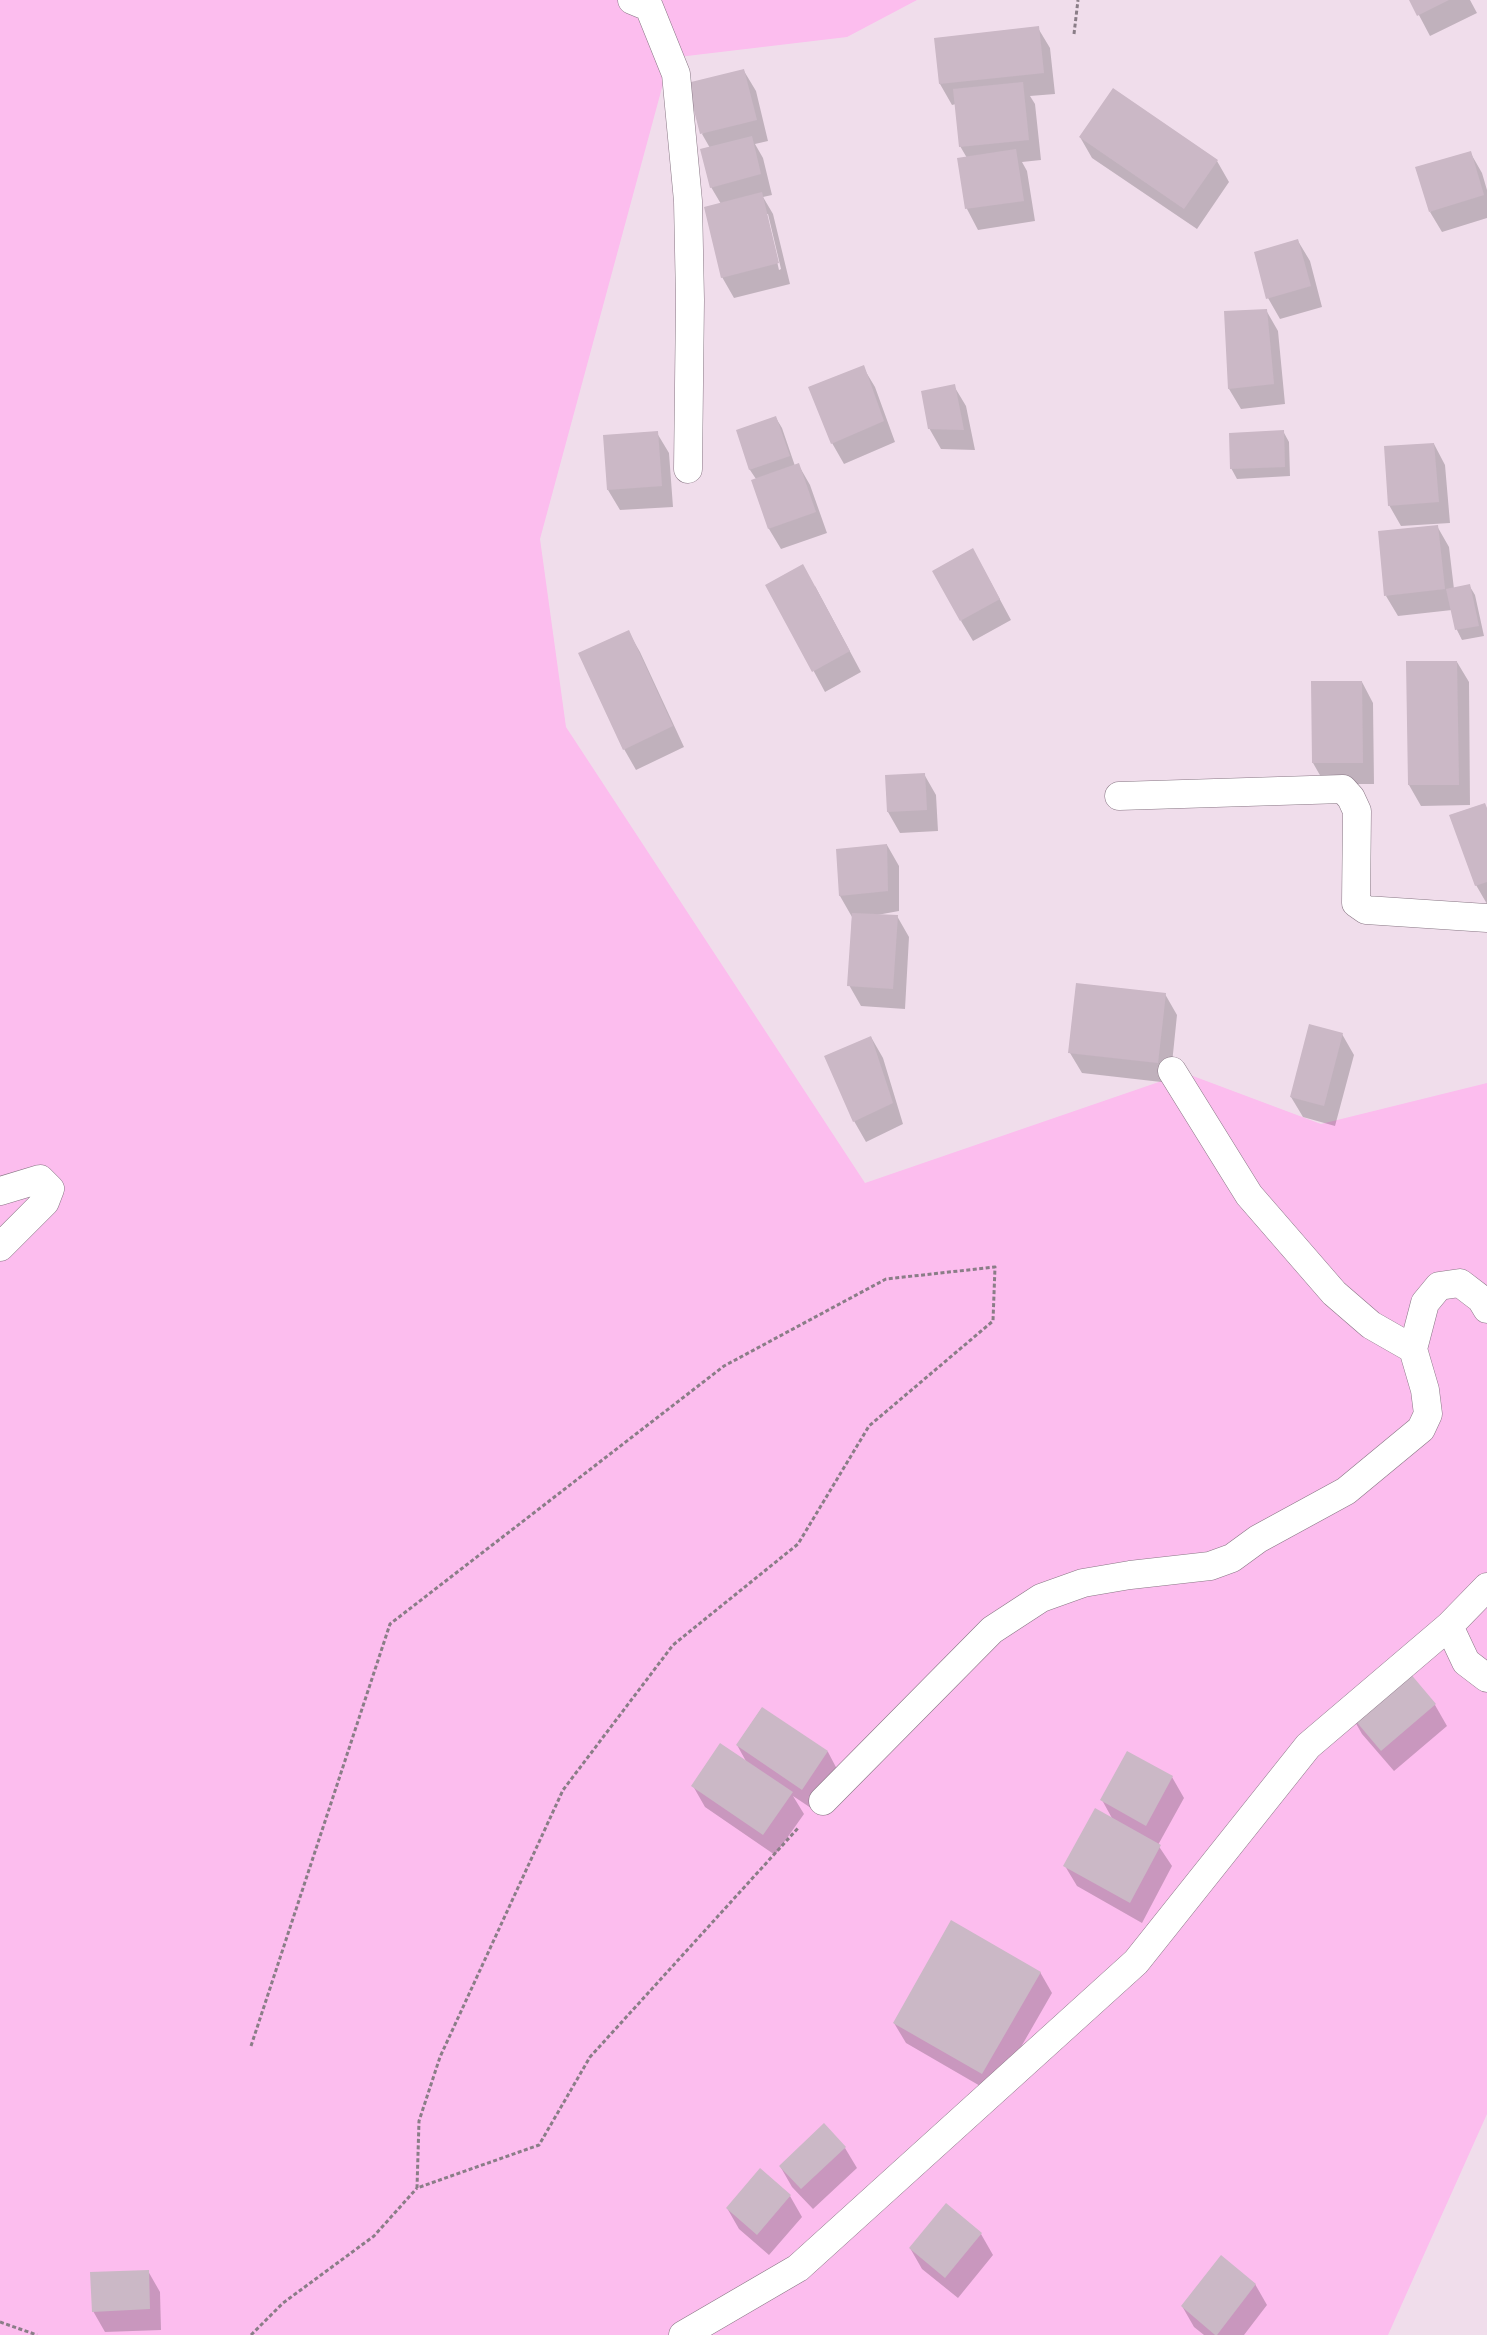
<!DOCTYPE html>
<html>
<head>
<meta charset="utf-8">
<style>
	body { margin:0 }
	canvas { display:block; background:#f0ddeb }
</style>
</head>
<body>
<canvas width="1487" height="2335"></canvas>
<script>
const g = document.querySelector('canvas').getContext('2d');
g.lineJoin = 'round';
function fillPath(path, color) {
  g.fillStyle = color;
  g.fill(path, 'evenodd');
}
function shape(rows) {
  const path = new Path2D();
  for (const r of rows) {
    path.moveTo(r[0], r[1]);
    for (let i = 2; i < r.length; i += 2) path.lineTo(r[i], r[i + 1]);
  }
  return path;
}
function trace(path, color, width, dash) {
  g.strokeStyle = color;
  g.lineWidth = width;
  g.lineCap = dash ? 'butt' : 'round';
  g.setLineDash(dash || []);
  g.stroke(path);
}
fillPath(shape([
	[0,0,917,0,847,37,670,58,540,539,566,727,865,1183,1185,1073,1321,1124,1487,1083,1487,2114,1388,2335,0,2335]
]), '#fcbdee');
fillPath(shape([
	[1411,0,1470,0,1477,13,1430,36],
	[1038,28,1050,48,1055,94,1030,96,1035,104,1041,160,1022,162,1027,171,1035,221,978,230,967,209,959,159,967,158,960,146,956,104,952,105,940,84,936,39],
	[744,71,756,91,768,141,755,144,763,158,772,195,763,197,773,214,790,284,734,298,722,277,721,204,711,187,710,148,702,134],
	[766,214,768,214,781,269,779,270],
	[1080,137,1217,161,1229,182,1197,229,1092,158],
	[1470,152,1482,173,1487,190,1487,218,1442,232,1430,212],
	[1298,241,1310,261,1322,307,1280,319,1268,298],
	[1266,310,1278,331,1285,404,1241,409,1229,389],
	[863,367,875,387,895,442,844,464,832,443],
	[954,386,966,406,975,450,941,449,929,428],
	[776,418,782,428,795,466,798,464,810,485,827,533,781,549,769,529,753,480,756,479,750,470,737,431],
	[1283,431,1289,442,1290,476,1237,479,1231,468],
	[657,433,669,453,673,507,620,510,608,490],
	[1434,444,1445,465,1450,523,1401,526,1389,505],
	[1437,526,1449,547,1454,589,1469,585,1475,595,1484,636,1462,640,1457,630,1452,610,1398,616,1386,596],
	[984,570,1011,620,973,641,961,621],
	[767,585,815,586,861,672,825,692],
	[628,631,640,652,684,747,636,770,624,749],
	[1457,662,1469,682,1470,805,1421,806,1409,785,1408,663],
	[1312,682,1362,682,1373,703,1374,784,1325,784,1313,763],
	[924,774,936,795,938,831,900,833,888,812,886,777],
	[1487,808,1487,904,1476,885],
	[887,845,899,866,899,911,877,915,897,916,909,937,905,1009,861,1006,849,985,852,917,840,896,837,850],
	[1165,994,1177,1015,1170,1083,1082,1073,1070,1053],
	[1342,1034,1354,1055,1335,1126,1303,1117,1291,1097],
	[871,1037,883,1058,903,1124,866,1142,854,1121],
	[1404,1668,1435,1705,1447,1726,1394,1771,1362,1734,1350,1713],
	[762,1708,828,1752,839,1773,814,1810,793,1796,804,1814,775,1855,705,1807,693,1786,747,1763,737,1745],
	[1172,1777,1184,1798,1158,1845,1172,1866,1142,1923,1077,1886,1065,1866,1113,1820,1102,1800],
	[1040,1972,1052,1993,994,2094,906,2043,894,2023],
	[845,2148,857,2168,813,2209,792,2187,780,2166],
	[790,2196,802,2217,769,2255,739,2229,727,2208],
	[946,2205,981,2234,993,2255,958,2298,922,2269,910,2248],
	[148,2271,160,2292,161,2330,105,2332,93,2311],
	[1255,2284,1267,2305,1244,2335,1204,2335,1194,2327,1182,2306]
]), '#0003');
fillPath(shape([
	[1409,0,1449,0,1417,16],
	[1039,26,1044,73,939,84,934,38],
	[744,69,757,120,700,134,687,83],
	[1023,82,1029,140,959,147,953,89],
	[1113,88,1218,160,1184,209,1079,137],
	[752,136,761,174,710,188,700,149],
	[1016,149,1024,201,965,209,957,158],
	[1471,151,1484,195,1429,212,1415,167],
	[762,192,779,263,721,278,704,207],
	[1298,239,1311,286,1266,299,1254,252],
	[1267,309,1274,384,1228,389,1224,311],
	[864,365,884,421,831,444,808,387],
	[955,384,964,430,928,429,921,391],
	[776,416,790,456,749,470,736,430],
	[1284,430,1285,467,1230,469,1229,433],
	[658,431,662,486,607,490,603,435],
	[1434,443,1439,502,1388,506,1384,446],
	[799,463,816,512,768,529,751,480],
	[1438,525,1445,589,1384,596,1378,531],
	[973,548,1000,599,960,621,932,571],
	[803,564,850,651,812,672,765,585],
	[1470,584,1479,626,1455,630,1446,589],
	[629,630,673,726,623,750,578,653],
	[1406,661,1457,661,1459,785,1408,785],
	[1311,681,1362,681,1363,763,1312,763],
	[925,773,927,810,887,812,885,775],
	[1485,803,1487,808,1487,882,1475,886,1449,815],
	[887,844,888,891,839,896,836,849],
	[852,913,898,915,893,989,847,986],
	[1076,983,1166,993,1158,1063,1068,1053],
	[1309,1024,1343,1033,1324,1106,1290,1097],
	[871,1036,893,1103,853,1122,824,1056],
	[1404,1666,1436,1704,1381,1751,1349,1713],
	[762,1707,828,1751,802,1790,736,1745],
	[720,1743,793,1792,763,1835,691,1786],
	[1127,1751,1173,1776,1146,1826,1100,1800],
	[1095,1808,1161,1845,1130,1903,1063,1866],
	[951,1920,1041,1972,982,2074,893,2023],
	[824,2123,846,2147,801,2189,779,2166],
	[760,2168,791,2195,757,2235,726,2208],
	[946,2203,982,2233,945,2278,909,2248],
	[1221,2255,1256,2284,1217,2335,1215,2335,1181,2306],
	[149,2270,150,2309,92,2312,90,2272]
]), '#cbb8c6');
const minor = shape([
	[632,0,649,7,676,74,688,201,690,300,688,469],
	[1119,796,1343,789,1351,798,1357,811,1356,903,1366,910,1487,918],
	[1172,1071,1249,1195,1334,1293,1371,1325,1413,1349],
	[0,1191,40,1179,50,1189,45,1202,0,1247],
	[1449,1626,1466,1662,1487,1678],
	[823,1801,992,1630,1041,1598,1083,1583,1130,1575,1210,1566,1232,1558,1258,1539,1346,1491,1421,1429,1428,1414,1425,1390,1413,1349,1425,1303,1439,1286,1460,1283,1481,1299,1487,1309],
	[683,2335,798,2268,1136,1962,1308,1746,1449,1626,1487,1587]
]);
trace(minor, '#887684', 29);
trace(shape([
	[1074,34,1078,0],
	[251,2046,390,1624,724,1366,886,1279,995,1267,993,1321,869,1426,798,1544,673,1645,563,1790,440,2057,419,2121,417,2188,539,2145,590,2057,799,1827],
	[0,2322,37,2335],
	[251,2335,283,2303,374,2236,417,2188]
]), '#8a7d87', 3, [4, 2.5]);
trace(minor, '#fff', 28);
</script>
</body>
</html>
